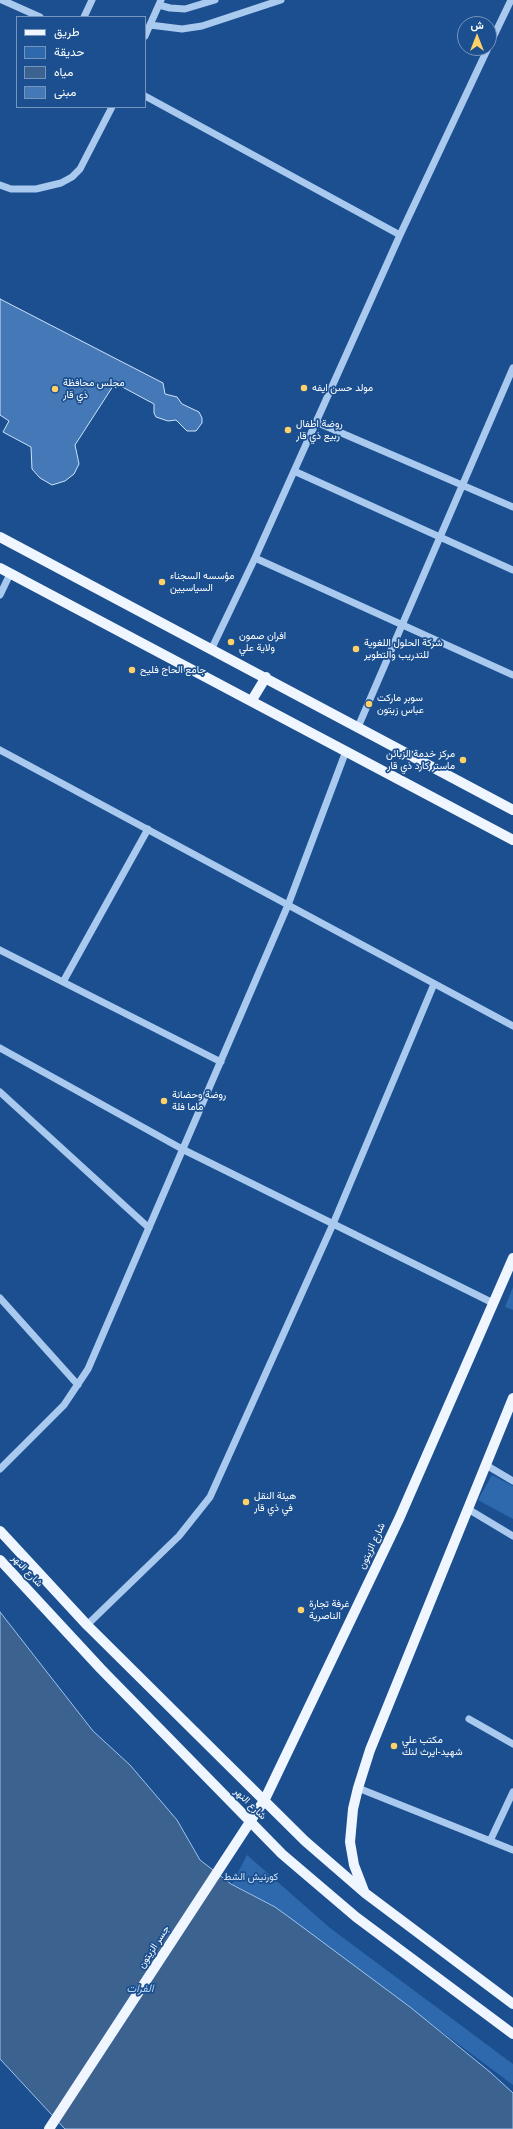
<!DOCTYPE html>
<html>
<head>
<meta charset="utf-8">
<style>
	body { margin:0 }
	#map { position:relative; width:513px; height:2129px; overflow:hidden; background:#1b4f8f; font-family:"Noto Sans",Vazirmatn,sans-serif }
	canvas { display:block }
	.legend { position:absolute; left:16px; top:16px; width:130px; height:92px; box-sizing:border-box; background:#1b4f8f; border:1px solid #7695bc; margin:0; padding:5px 7px; list-style:none; font-size:12px; color:#fff }
	.legend li { display:flex; align-items:center; gap:8px; height:20px }
	.legend b { width:20px; border:1px solid #7695bc }
	.north { position:absolute; left:457px; top:16px; width:40px; height:40px; box-sizing:border-box; background:#1b4f8f; border:1px solid #7695bc; border-radius:50%; rotate:0deg; font-size:11px; font-weight:700; line-height:16px; text-align:center; color:#fff }
	.north::after { content:''; display:block; margin:auto; width:14px; height:18px; background:#ffd166; clip-path:polygon(50% 0,100% 100%,50% 72%,0 100%) }
</style>
</head>
<body>
<div id="map">
<canvas width="513" height="2129"></canvas>
<ul class="legend">
<li><b style="height:5px;background:#f0f6ff"></b>طريق</li>
<li><b style="height:11px;background:#2e69ad"></b>حديقة</li>
<li><b style="height:11px;background:#3c6290"></b>مياه</li>
<li><b style="height:11px;background:#4478b7"></b>مبنى</li>
</ul>
<div class="north">ش</div>
</div>
<script>
const g = document.querySelector('canvas').getContext('2d');
g.lineJoin = 'round';
function fillPath(path, color) {
  g.fillStyle = color;
  g.fill(path, 'evenodd');
}
function shape(rows) {
  const path = new Path2D();
  for (const r of rows) {
    path.moveTo(r[0], r[1]);
    for (let i = 2; i < r.length; i += 2) path.lineTo(r[i], r[i + 1]);
  }
  return path;
}
function trace(path, color, width, dash) {
  g.strokeStyle = color;
  g.lineWidth = width;
  g.lineCap = dash ? 'butt' : 'round';
  g.setLineDash(dash || []);
  g.stroke(path);
}
function label(font, color, halo, rows, align = 'center') {
  g.font = font + ' "Noto Sans",Vazirmatn,sans-serif';
  g.lineWidth = 3.5;
  g.setLineDash([]);
  g.textBaseline = 'middle';
  g.strokeStyle = halo;
  g.fillStyle = color;
  for (const [text, x, y, turn = 0] of rows) {
    g.save();
    g.translate(x, y);
    g.rotate((+turn || 0) * Math.PI / 180);
    g.textAlign = isNaN(turn) ? turn : align;
    if (halo) g.strokeText(text, 0, 0);
    g.fillText(text, 0, 0);
    g.restore();
  }
}
fillPath(shape([
	[513,1287,513,1310,505,1307],
	[492,1475,513,1486,513,1519,478,1500],
	[247,1855,330,1928,513,2064,513,2085,275,1907,232,1884]
]), '#2e69ad');
const water = shape([
	[0,1612,93,1731,130,1765,177,1820,200,1860,231,1884,275,1907,293,1920,410,2007,490,2072,513,2093,513,2129,65,2129,0,2059,0,1612]
]);
fillPath(water, '#3c6290');
trace(water, '#9cc4f0', 1);
const building = shape([
	[0,299,163,383,165,394,177,397,182,404,199,412,202,418,202,423,196,431,187,431,176,420,168,421,156,417,154,413,154,404,115,383,75,445,79,464,74,474,65,481,52,485,40,478,32,469,31,447,3,432,9,421,0,415,0,299]
]);
fillPath(building, '#4478b7');
trace(building, '#cfe3fa', 1);
trace(shape([
	[2,0,40,17],
	[159,5,170,8,185,9,215,0],
	[84,17,92,0],
	[150,25,182,29,202,26,281,0],
	[145,36,161,0],
	[489,46,511,0],
	[145,96,400,235],
	[0,185,11,189,36,189,61,183,72,177,80,169,112,107],
	[316,422,513,507],
	[294,471,513,570],
	[255,558,513,675],
	[0,595,10,574],
	[211,650,255,558,400,235,488,48],
	[358,727,513,368],
	[0,750,513,1026],
	[0,950,221,1062],
	[63,982,148,829],
	[0,1048,184,1150,493,1303],
	[0,1092,149,1228],
	[0,1298,78,1385],
	[486,1465,513,1481],
	[0,1469,64,1405,88,1369,288,905,346,751],
	[468,1509,513,1536],
	[87,1625,179,1536,210,1497,333,1224,434,984],
	[469,1719,513,1744],
	[358,1788,513,1850],
	[490,1841,513,1792]
]), '#a9c9ee', 7);
trace(shape([
	[0,537,513,810],
	[0,568,513,840],
	[252,700,266,677],
	[0,1531,87,1625,305,1841,365,1893,513,2004],
	[0,1560,101,1669,282,1854,356,1917,513,2034],
	[364,1891,354,1865,350,1842,353,1809,358,1788,370,1750,513,1398],
	[49,2129,265,1799,399,1519,513,1258]
]), '#f0f6ff', 10);
for (const [x, y, r, color] of [
	[304,388,4,"#ffd166"],
	[55,389,4,"#ffd166"],
	[288,430,4,"#ffd166"],
	[162,582,4,"#ffd166"],
	[231,642,4,"#ffd166"],
	[356,649,4,"#ffd166"],
	[132,670,4,"#ffd166"],
	[369,704,4,"#ffd166"],
	[463,760,4,"#ffd166"],
	[164,1101,4,"#ffd166"],
	[246,1502,4,"#ffd166"],
	[301,1610,4,"#ffd166"],
	[394,1746,4,"#ffd166"]
]) {
  const dot = new Path2D();
  dot.arc(x, y, r, 0, 2 * Math.PI);
  g.fillStyle = color;
  g.fill(dot);
  trace(dot, '#1b4f8f', 1.5);
}
label('10px', '#fff', '#1b4f8f', [
	["مجلس محافظة",63,383],
	["ذي قار",63,395],
	["مولد حسن ايفه",312,388],
	["روضة اطفال",296,424],
	["ربيع ذي قار",296,436],
	["مؤسسه السجناء",170,576],
	["السياسيين",170,588],
	["افران صمون",239,636],
	["ولاية علي",239,648],
	["شركة الحلول اللغوية",364,643],
	["للتدريب والتطوير",364,655],
	["جامع الحاج فليح",140,670],
	["سوبر ماركت",377,698],
	["عباس زيتون",377,710],
	["مركز خدمة الزبائن",455,754,"right"],
	["ماستر كارد ذي قار",455,766,"right"],
	["روضة وحضانة",172,1095],
	["ماما فلة",172,1107],
	["هيئة النقل",254,1496],
	["في ذي قار",254,1508],
	["غرفة تجارة",309,1604],
	["الناصرية",309,1616],
	["مكتب علي",402,1740],
	["شهيد-ايرث لنك",402,1752]
], 'left');
label('10px', '#fff', '#1b4f8f', [
	["شارع الزيتون",372,1546,-65],
	["شارع النهر",27,1571,47],
	["شارع النهر",250,1804,44],
	["جسر الزيتون",154,1947,-57]
]);
label('10px', '#cfe3fa', '#1b4f8f', [
	["كورنيش الشط",251,1877]
]);
label('italic 11px', '#b5d3f5', '#1b4f8f', [
	["الفرات",140,1989]
]);
</script>
</body>
</html>
